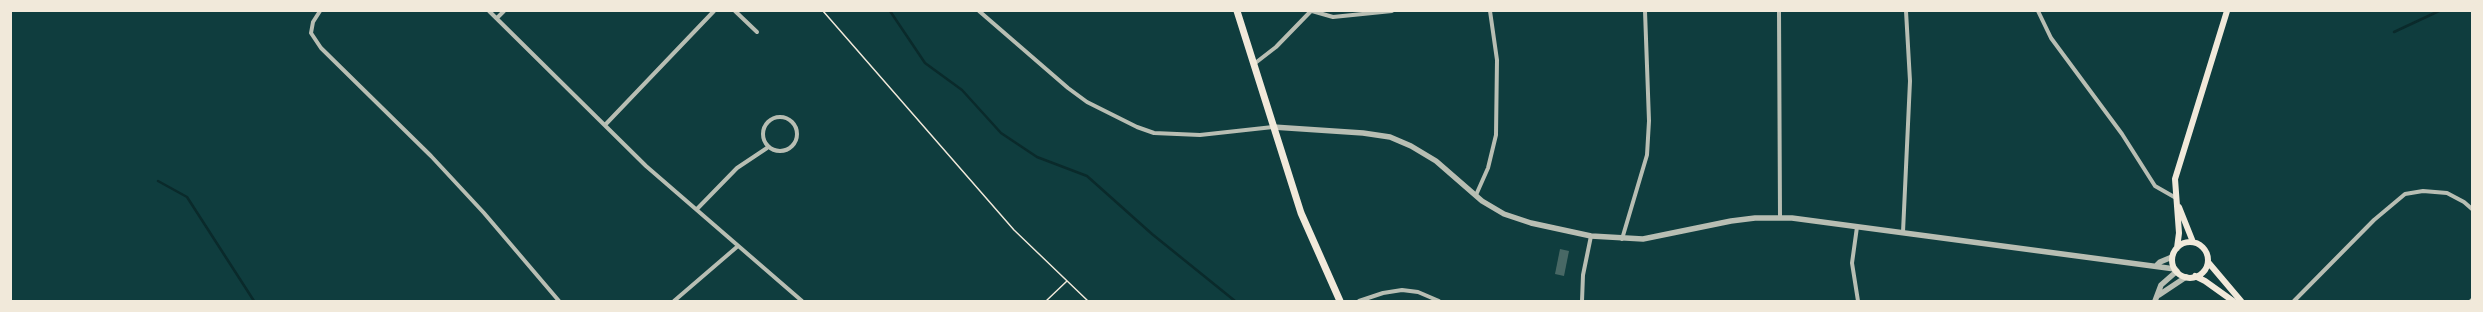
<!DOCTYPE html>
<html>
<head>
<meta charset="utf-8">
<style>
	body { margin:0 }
	#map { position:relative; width:2483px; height:312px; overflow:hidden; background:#0f3d3e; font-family:"Varela Round",sans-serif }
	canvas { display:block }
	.frame { position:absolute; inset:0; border:12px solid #f1e9da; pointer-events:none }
</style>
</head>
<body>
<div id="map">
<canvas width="2483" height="312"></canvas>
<div class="frame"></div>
</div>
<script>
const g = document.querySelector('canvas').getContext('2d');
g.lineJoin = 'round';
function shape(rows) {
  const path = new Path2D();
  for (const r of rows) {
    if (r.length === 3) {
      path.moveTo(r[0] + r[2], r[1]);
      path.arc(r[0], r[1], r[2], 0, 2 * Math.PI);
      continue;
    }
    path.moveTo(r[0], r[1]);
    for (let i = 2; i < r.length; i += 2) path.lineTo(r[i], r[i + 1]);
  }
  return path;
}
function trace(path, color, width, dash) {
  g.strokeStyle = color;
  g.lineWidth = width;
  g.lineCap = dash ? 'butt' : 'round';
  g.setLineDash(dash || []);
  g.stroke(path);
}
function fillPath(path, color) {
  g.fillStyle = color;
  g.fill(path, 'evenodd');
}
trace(shape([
	[890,11,925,63,962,90,1001,133,1037,157,1087,176,1152,234,1235,301],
	[2394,32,2439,11],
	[158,181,187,197,254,301]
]), '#0a2a2b', 2.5);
fillPath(shape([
	[1560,249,1569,251,1564,276,1555,274]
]), '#486865');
trace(shape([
	[823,11,1014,230,1088,301],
	[1046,301,1067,281]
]), '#f1e9da', 1.5);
trace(shape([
	[320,11,313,22,311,33,321,48,431,156,484,213,559,301],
	[489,11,646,166,802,301],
	[735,11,757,32],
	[979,11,1068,88,1087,102,1137,127,1154,133,1200,135,1273,127],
	[1312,11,1333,17,1392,11],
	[1779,11,1780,218],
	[2038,11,2051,38,2122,134,2155,186,2176,198],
	[497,18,504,11],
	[1254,64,1276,47,1311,11],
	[780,134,17],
	[605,125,714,11],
	[1476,195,1488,168,1496,135,1497,60,1490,11],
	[697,209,737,168,767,148],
	[1857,227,1852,263,1858,301],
	[1903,232,1910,81,1906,11],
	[1622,239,1647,155,1649,121,1645,11],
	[674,301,738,246],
	[1359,301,1383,293,1402,290,1418,292,1439,301],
	[1582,301,1583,275,1591,236],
	[2294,301,2374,220,2405,194,2423,191,2447,193,2464,202,2472,209],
	[2471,301,2472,300]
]), '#b8beb3', 4);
trace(shape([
	[1273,127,1363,133,1390,137,1411,146,1436,161,1482,201,1504,214,1531,223,1591,236,1643,239,1731,221,1755,218,1792,218,2175,269],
	[2156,266,2160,262,2172,257],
	[2159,295,2186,277],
	[2155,301,2161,285,2177,271]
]), '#b8beb3', 5.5);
trace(shape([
	[2179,207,2193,242],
	[2190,260,18],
	[2177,248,2179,233,2175,179,2227,11],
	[2208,262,2241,301],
	[2195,276,2205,281,2233,301]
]), '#f1e9da', 6);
trace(shape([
	[1237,11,1301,213,1340,301]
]), '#f1e9da', 7);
</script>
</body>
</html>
